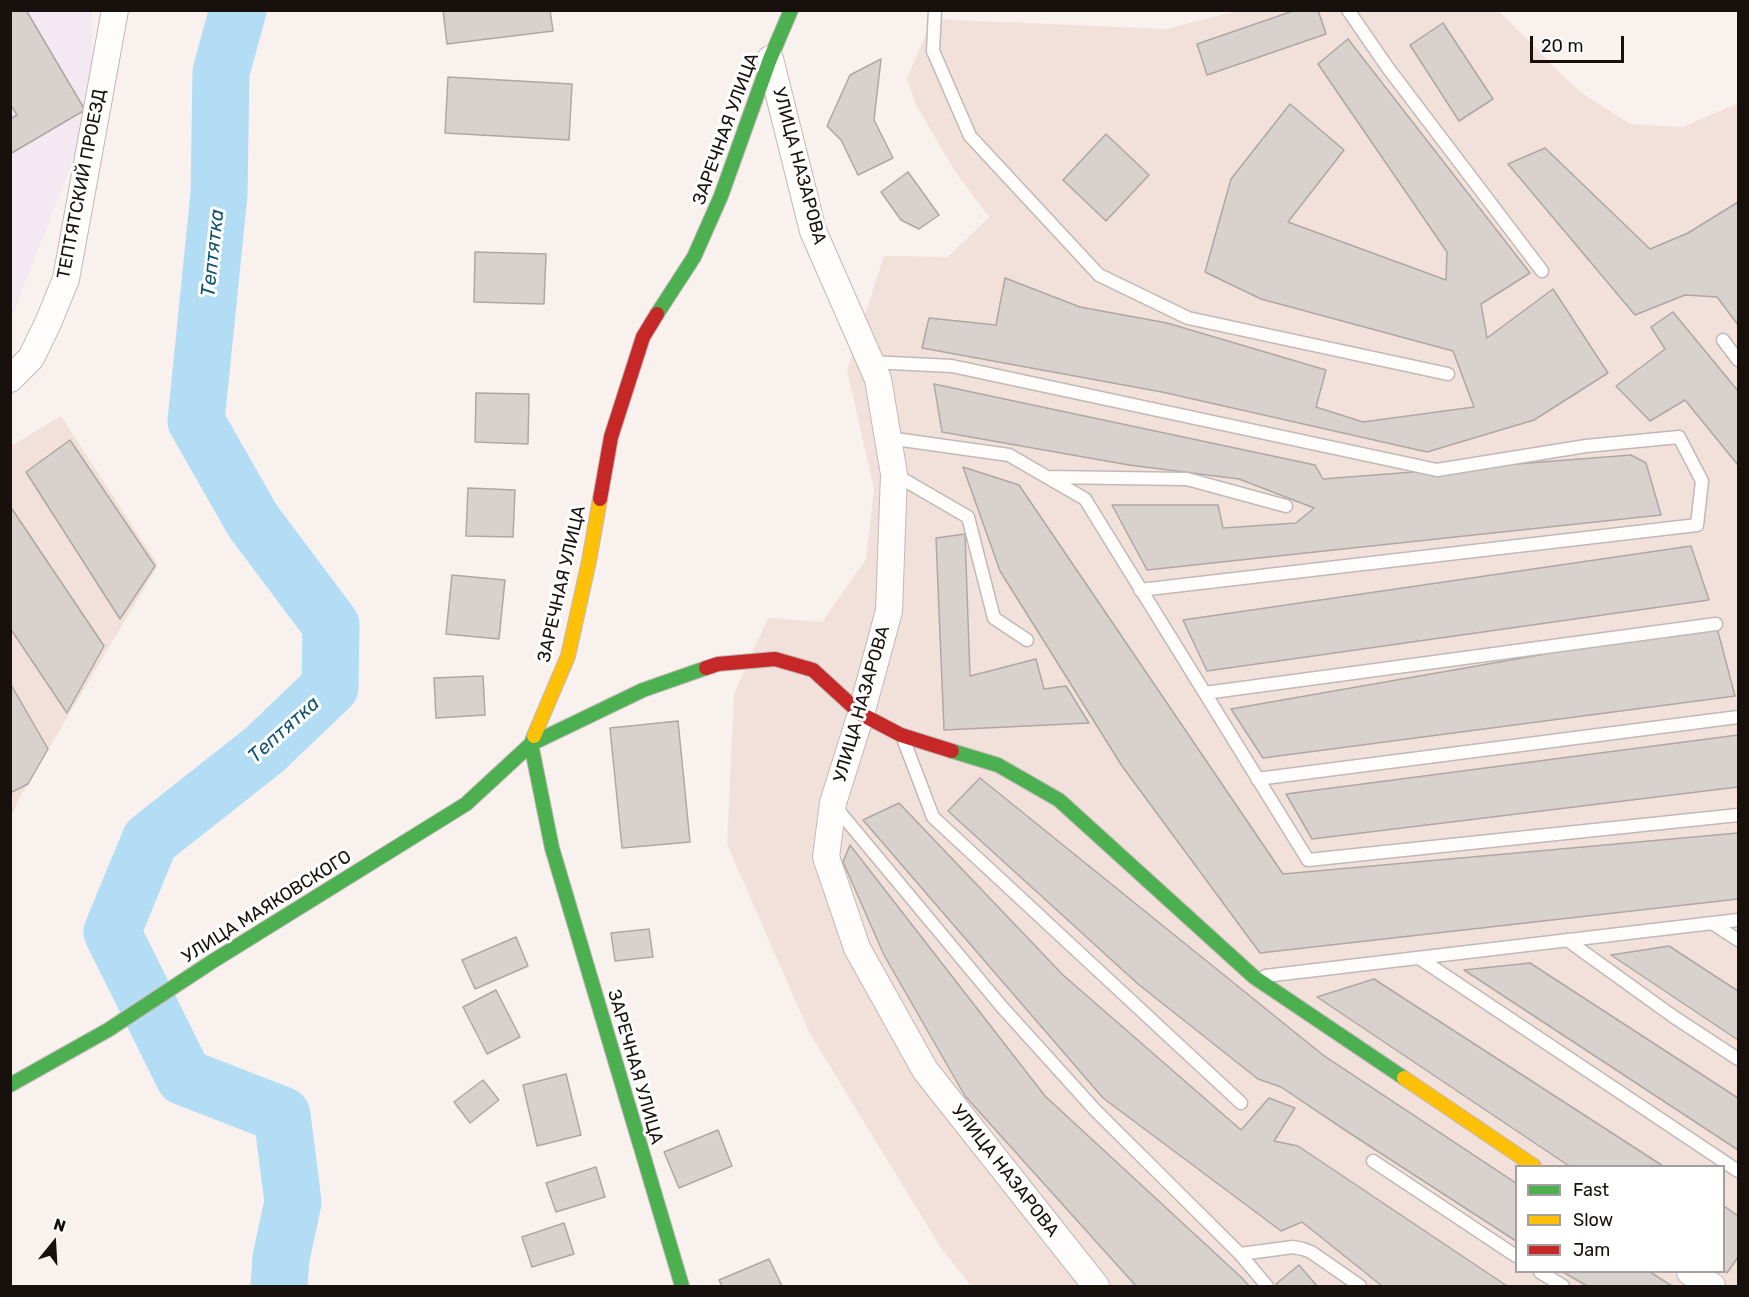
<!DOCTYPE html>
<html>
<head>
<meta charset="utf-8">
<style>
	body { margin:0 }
	#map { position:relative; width:1749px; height:1297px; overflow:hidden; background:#f8f1ee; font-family:Rubik,sans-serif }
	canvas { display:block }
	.frame { position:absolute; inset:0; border:12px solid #17100d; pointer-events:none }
	.legend { position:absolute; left:1515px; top:1165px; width:210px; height:108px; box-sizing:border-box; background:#fff; border:2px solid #a29f9e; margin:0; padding:8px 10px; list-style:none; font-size:18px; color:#17100d }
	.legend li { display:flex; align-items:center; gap:12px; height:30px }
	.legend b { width:30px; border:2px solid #a29f9e }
	.north { position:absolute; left:24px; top:1213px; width:60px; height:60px; -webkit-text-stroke:4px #fff; paint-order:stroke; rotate:18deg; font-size:16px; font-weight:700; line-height:24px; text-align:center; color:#17100d }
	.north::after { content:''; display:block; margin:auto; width:21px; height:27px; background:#17100d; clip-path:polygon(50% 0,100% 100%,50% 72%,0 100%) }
	.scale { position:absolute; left:1530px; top:36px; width:94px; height:27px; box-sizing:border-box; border:3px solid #17100d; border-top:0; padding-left:8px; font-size:18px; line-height:21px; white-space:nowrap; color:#17100d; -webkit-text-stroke:4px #fff; paint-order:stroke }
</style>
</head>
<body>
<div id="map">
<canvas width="1749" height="1297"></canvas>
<div class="frame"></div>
<ul class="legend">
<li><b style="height:8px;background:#4caf50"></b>Fast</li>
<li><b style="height:8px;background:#ffc107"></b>Slow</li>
<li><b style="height:8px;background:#c62828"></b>Jam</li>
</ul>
<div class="north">N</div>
<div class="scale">20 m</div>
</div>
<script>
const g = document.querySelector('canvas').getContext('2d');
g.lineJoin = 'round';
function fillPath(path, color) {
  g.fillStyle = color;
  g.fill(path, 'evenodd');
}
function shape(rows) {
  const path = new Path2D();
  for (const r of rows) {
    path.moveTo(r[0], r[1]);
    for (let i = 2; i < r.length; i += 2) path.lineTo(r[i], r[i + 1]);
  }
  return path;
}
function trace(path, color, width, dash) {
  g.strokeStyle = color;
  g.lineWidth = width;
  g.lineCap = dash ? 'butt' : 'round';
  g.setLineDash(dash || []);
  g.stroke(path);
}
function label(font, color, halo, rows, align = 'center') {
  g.font = font + ' Rubik,sans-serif';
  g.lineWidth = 6;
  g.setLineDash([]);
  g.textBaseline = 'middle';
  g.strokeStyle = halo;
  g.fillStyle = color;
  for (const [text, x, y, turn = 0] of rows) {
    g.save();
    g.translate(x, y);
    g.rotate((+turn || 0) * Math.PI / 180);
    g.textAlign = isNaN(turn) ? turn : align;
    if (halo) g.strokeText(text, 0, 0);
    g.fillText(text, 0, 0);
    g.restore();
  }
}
fillPath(shape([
	[1241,10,1499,11,1565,78,1582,93,1630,124,1683,127,1738,103,1738,1286,971,1286,941,1248,809,1032,727,844,734,694,768,618,822,622,866,559,874,489,847,370,884,256,948,257,989,217,954,170,916,105,907,79,932,19,1166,29],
	[1516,1166,1724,1166,1724,1272,1516,1272],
	[61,416,158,565,21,795,11,817,11,446]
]), '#f2e1db');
fillPath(shape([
	[11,11,92,11,93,110,13,314,11,316]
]), '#f4e9f2');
trace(shape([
	[238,10,221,72,219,194,196,421,253,521,331,625,330,687,264,750,150,840,112,932,184,1077,282,1115,293,1202,281,1258,279,1286]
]), '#b2ddf4', 57);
const building = shape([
	[10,10,26,10,85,110,10,154,10,119,17,115,10,104,10,10],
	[443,10,550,10,553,31,447,44,443,10],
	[1296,10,1318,10,1326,34,1207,75,1197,44,1296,10],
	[1443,23,1493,99,1459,121,1410,45,1443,23],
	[1348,39,1530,273,1481,304,1487,338,1553,289,1608,373,1534,420,1427,452,1162,392,922,348,929,318,996,325,1005,278,1080,307,1167,323,1326,370,1316,407,1363,422,1474,407,1453,351,1261,299,1205,272,1231,179,1290,104,1344,150,1288,222,1446,280,1447,252,1318,64,1348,39],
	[881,59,874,120,893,158,858,175,841,140,827,126,850,75,881,59],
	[448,77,572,84,569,140,445,133,448,77],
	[1106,134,1149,175,1106,221,1063,180,1106,134],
	[1545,148,1650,249,1688,233,1738,202,1738,325,1717,297,1685,295,1635,315,1508,164,1545,148],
	[908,172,939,215,919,229,901,220,881,192,908,172],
	[475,252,546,254,544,304,474,302,475,252],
	[1673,312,1738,391,1738,465,1685,400,1650,421,1616,386,1665,349,1651,327,1673,312],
	[934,384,1315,465,1323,479,1631,455,1646,463,1661,515,1147,570,1112,505,1218,505,1223,528,1296,523,1314,508,1239,479,1129,465,942,432,934,384],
	[476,393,529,394,528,444,475,442,476,393],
	[70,440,155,566,120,619,26,472,70,440],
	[963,467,1019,485,1283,874,1738,833,1738,899,1260,953,1122,766,1000,571,963,467],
	[468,488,515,490,513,537,466,536,468,488],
	[10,506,104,646,67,713,10,628,10,506],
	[965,534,970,676,1036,659,1044,689,1066,686,1089,723,944,730,936,538,965,534],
	[1691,546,1709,600,1207,671,1183,620,1691,546],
	[452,575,505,580,499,639,446,634,452,575],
	[1716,624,1735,696,1263,758,1231,709,1716,624],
	[483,676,485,715,436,718,434,678,483,676],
	[10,683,48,749,28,784,10,793,10,683],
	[678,721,690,842,622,848,610,728,678,721],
	[1738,735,1738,787,1312,839,1286,794,1738,735],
	[980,778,1323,1055,1516,1183,1516,1241,1348,1132,1281,1087,1258,1079,1138,984,948,811,980,778],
	[899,803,1063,975,1241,1130,1269,1098,1295,1108,1274,1141,1298,1146,1507,1286,1382,1286,1302,1222,1281,1231,1103,1098,863,820,899,803],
	[850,845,1045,1096,1242,1278,1249,1286,1136,1286,965,1096,884,955,843,862,850,845],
	[649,929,653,957,615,961,611,933,649,929],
	[516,937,528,966,475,989,462,960,516,937],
	[1669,946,1738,991,1738,1040,1611,955,1669,946],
	[1530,963,1738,1098,1738,1150,1464,970,1530,963],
	[1374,979,1663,1166,1569,1166,1317,997,1374,979],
	[496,990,520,1037,487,1054,463,1007,496,990],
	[566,1074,581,1135,537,1146,523,1085,566,1074],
	[483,1080,499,1100,470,1123,454,1102,483,1080],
	[718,1130,732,1166,679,1188,664,1152,718,1130],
	[596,1167,605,1197,556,1212,546,1183,596,1167],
	[1724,1206,1738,1216,1738,1257,1727,1273,1724,1270,1724,1206],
	[564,1223,574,1254,532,1267,522,1237,564,1223],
	[769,1259,782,1286,722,1286,719,1280,769,1259],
	[1299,1265,1317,1286,1278,1286,1276,1284,1299,1265],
	[1563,1272,1650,1272,1672,1286,1587,1286,1563,1272]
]);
fillPath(building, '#d8d1ce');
trace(building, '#aea7a4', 1.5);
const lane = shape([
	[935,10,933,51,970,136,1099,275,1188,318,1448,374],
	[1348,10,1388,68,1542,271],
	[1723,340,1738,360],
	[870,362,952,366,1437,470,1586,446,1679,437,1702,481,1697,525,1140,590],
	[888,438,1009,455,1085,499,1308,860,1738,815],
	[894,474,968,517,994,618,1027,640],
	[1048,477,1187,479,1286,506],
	[1205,693,1716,624],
	[904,741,933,817,1241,1103],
	[1257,779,1738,717],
	[833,804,1002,1007,1096,1111,1240,1254,1267,1286],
	[1712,923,1738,940],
	[1567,940,1674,1017,1738,1059],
	[1419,958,1738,1171],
	[1265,976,1738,920],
	[1373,1161,1516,1256],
	[1240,1254,1293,1247,1303,1249,1311,1252,1360,1286],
	[1540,1272,1563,1286]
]);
const street = shape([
	[770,59,813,231,878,379,894,474,889,611,861,714,833,803,826,857,857,948,925,1070,1096,1286],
	[10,379,31,358,48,323,66,279,115,10],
	[1690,1272,1712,1286]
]);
const fast = shape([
	[657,314,694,257,721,196,770,59,791,10],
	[534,736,531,744,552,848,682,1286],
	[952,751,998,765,1059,800,1254,977,1404,1078],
	[10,1085,108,1030,213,961,466,804,531,744,643,690,706,668]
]);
const slow = shape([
	[534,736,568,656,589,561,600,499],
	[1404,1078,1534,1166]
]);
const jam = shape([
	[600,499,611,437,643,337,657,314],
	[706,668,718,664,775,659,813,670,861,714,901,735,952,751]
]);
trace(lane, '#c0b9b6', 15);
trace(street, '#c0b9b6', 28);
trace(fast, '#c0b9b6', 16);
trace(slow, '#c0b9b6', 16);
trace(jam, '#c0b9b6', 16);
trace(lane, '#fefdfc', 12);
trace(street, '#fefdfc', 26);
trace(fast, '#4caf50', 14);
trace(slow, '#ffc107', 14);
trace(jam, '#c62828', 14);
label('18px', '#17100d', '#fff', [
	["ЗАРЕЧНАЯ УЛИЦА",726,129,-70],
	["УЛИЦА НАЗАРОВА",799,166,75],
	["ТЕПТЯТСКИЙ ПРОЕЗД",82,184,-79],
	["ЗАРЕЧНАЯ УЛИЦА",562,584,-77],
	["УЛИЦА НАЗАРОВА",862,704,-74],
	["УЛИЦА МАЯКОВСКОГО",267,907,-32],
	["ЗАРЕЧНАЯ УЛИЦА",635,1067,74],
	["УЛИЦА НАЗАРОВА",1005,1171,52]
]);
label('italic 20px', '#125471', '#fff', [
	["Тептятка",213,253,-84],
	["Тептятка",284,730,-42]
]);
</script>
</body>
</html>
